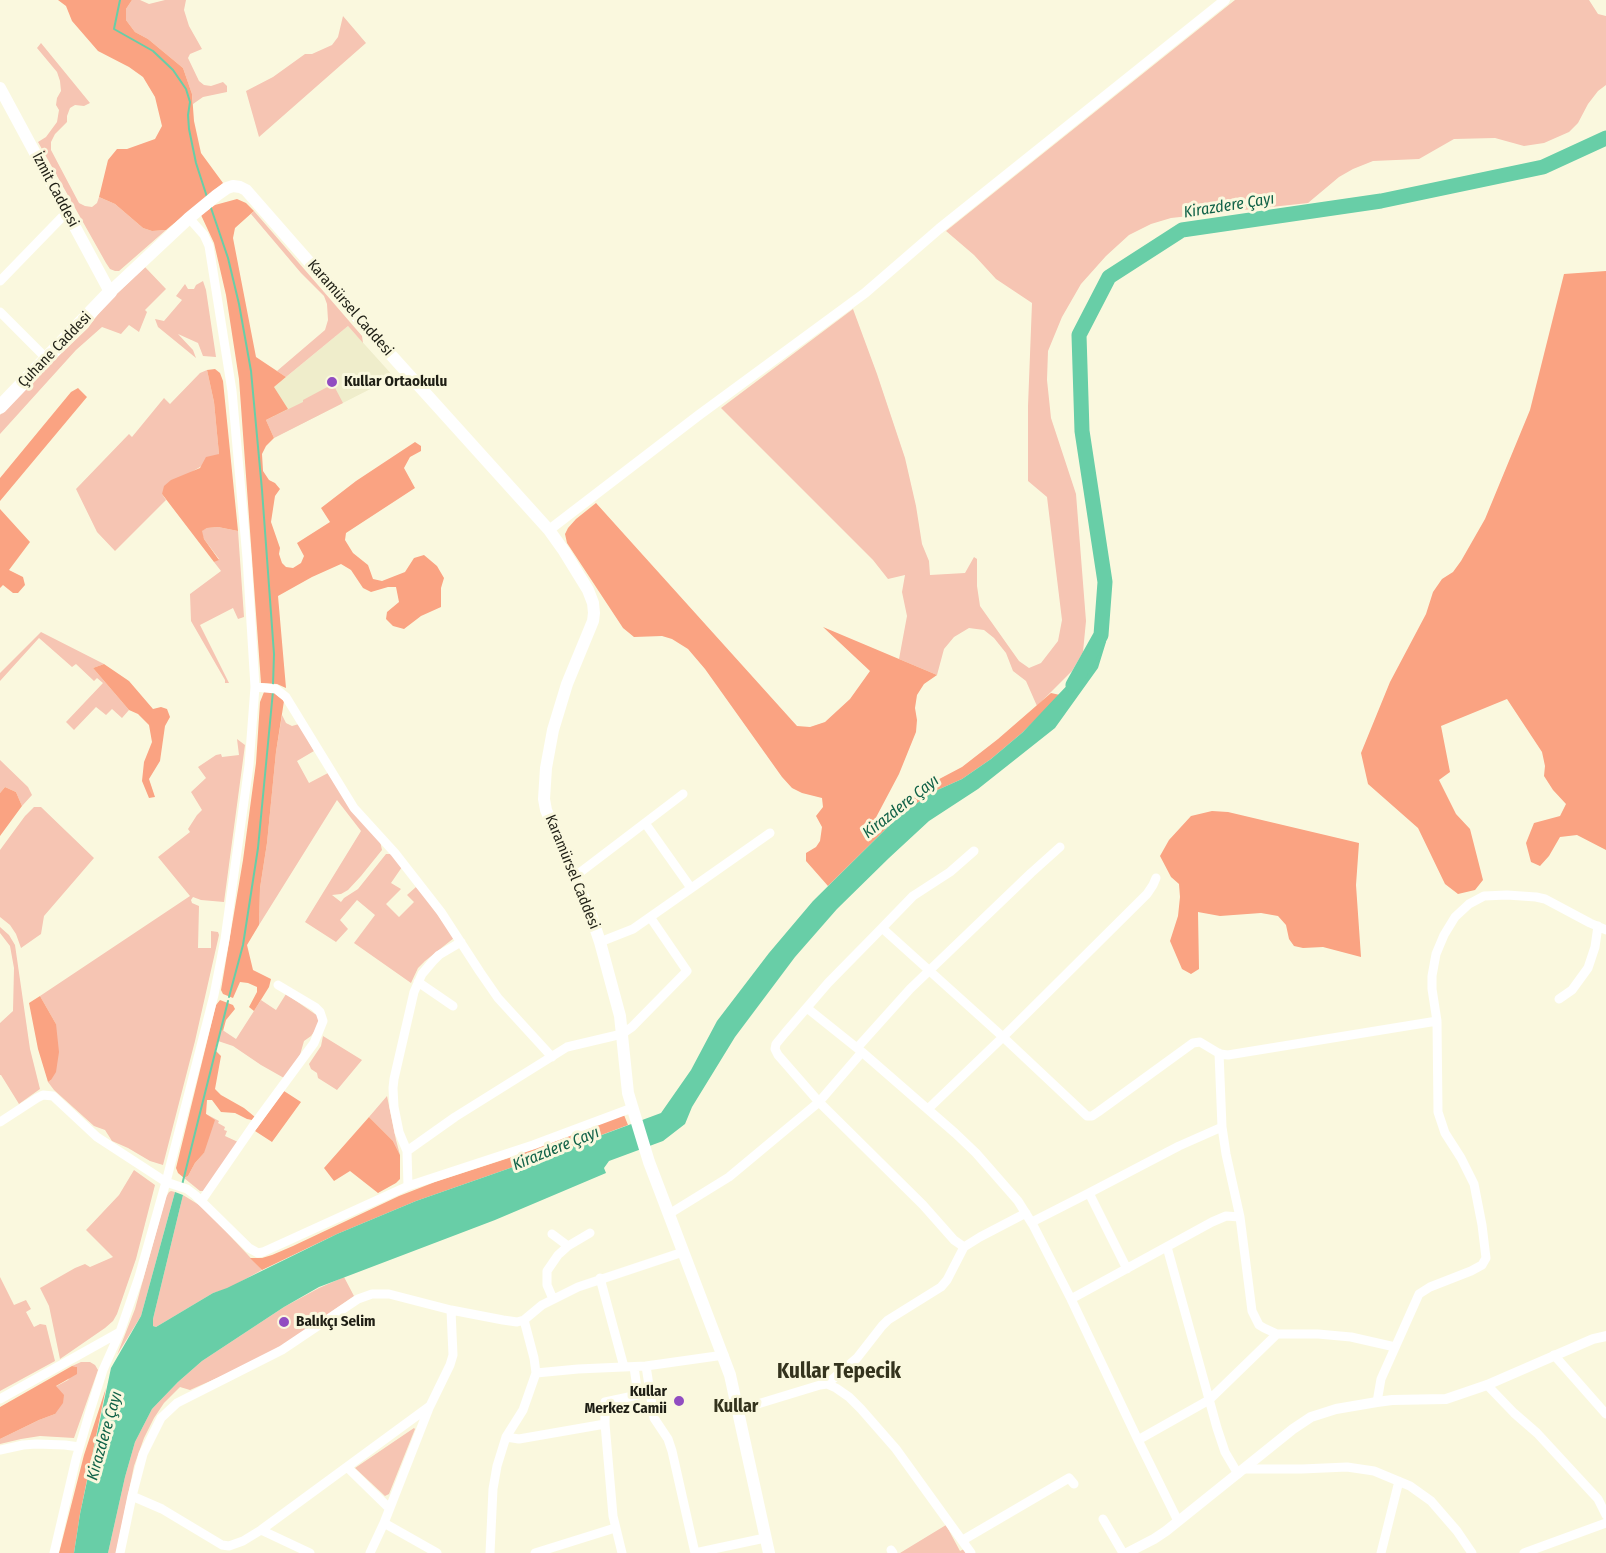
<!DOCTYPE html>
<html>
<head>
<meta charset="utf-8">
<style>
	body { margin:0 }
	canvas { display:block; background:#faf8de }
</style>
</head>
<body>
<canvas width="1606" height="1553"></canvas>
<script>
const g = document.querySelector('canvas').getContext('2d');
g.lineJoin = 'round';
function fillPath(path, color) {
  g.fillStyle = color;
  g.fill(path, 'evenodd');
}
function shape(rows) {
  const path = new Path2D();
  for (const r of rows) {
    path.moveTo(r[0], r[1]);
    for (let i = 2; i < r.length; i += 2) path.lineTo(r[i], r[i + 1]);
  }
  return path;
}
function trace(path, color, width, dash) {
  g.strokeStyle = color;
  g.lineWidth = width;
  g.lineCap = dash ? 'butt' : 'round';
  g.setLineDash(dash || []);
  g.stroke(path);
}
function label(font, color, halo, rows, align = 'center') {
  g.font = font + ' "Fira Sans Condensed",sans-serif';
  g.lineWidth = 6;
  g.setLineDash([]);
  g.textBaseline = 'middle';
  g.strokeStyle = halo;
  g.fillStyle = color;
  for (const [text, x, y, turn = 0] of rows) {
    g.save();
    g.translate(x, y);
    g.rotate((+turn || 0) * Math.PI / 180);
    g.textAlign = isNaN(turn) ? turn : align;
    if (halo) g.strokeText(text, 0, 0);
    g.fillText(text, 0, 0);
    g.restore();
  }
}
fillPath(shape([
	[348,326,394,377,274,438,274,387]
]), '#efedcb');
fillPath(shape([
	[132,0,140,0,149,4,165,0,186,0,184,10,189,26,202,49,190,54,188,58,199,81,204,85,211,86,223,82,227,86,227,92,203,97,193,104,192,94,183,68,148,39,135,32,126,20,126,9],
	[1235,0,1589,0,1598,14,1606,16,1606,85,1598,91,1588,104,1578,123,1569,132,1544,143,1524,146,1495,138,1454,139,1419,159,1373,161,1353,169,1339,177,1308,203,1171,218,1151,224,1129,235,1106,256,1081,284,1062,317,1048,351,1047,380,1051,418,1076,494,1086,621,1083,652,1072,671,1037,706,1026,681,1013,671,1006,653,994,638,984,630,969,628,954,637,944,649,937,675,899,659,907,616,902,592,905,575,888,579,873,560,721,408,853,309,877,374,905,458,916,506,922,544,929,561,930,575,965,573,974,557,977,559,977,586,980,606,1019,661,1029,668,1041,663,1058,641,1062,620,1047,497,1028,481,1028,406,1032,303,996,279,974,255,946,231],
	[343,16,366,43,259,137,246,91,273,77,305,54,312,54,332,45,338,37],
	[41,43,90,103,84,106,75,105,70,108,67,116,67,122,55,134,51,142,51,150,79,203,85,206,92,207,97,203,99,197,115,204,143,228,152,231,166,230,119,271,115,271,110,269,106,263,38,142,46,137,57,122,59,110,56,105,57,98,61,91,60,81,57,72,37,48],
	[254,211,362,336,363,343,348,326,286,377,277,371,325,330,328,320,327,304,324,296,301,273,251,214],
	[145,267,166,289,145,310,147,312,139,332,129,325,121,334,102,327,76,350,0,434,0,415,40,374,88,328,104,306],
	[203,281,206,290,216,357,203,356,198,343,178,334,193,350,196,358,158,327,155,319,164,321,182,300,176,296,185,284,188,289,194,289,196,285],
	[207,370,214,402,219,454,200,467,188,474,162,494,166,500,115,551,97,532,76,489,129,434,132,437,164,398,170,404,200,373],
	[333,384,343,403,274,438,266,420,303,402,303,400],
	[218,527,238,531,244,617,238,619,233,608,200,625,229,683,225,683,225,680,191,621,190,594,221,571,214,562,219,559,204,539,201,531,207,528],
	[41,632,104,664,93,668,129,710,122,718,112,709,106,715,96,707,74,730,66,722,103,683,97,678,94,681,76,664,72,667,39,638,0,681,0,673],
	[282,715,286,723,292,726,299,724,314,751,297,761,309,783,328,773,355,815,380,841,382,850,361,876,348,890,341,894,332,895,341,902,344,898,358,889,386,854,391,854,402,867,391,883,401,889,386,904,399,917,414,902,407,895,416,887,428,901,454,938,425,961,418,968,411,983,354,943,375,915,357,900,340,920,348,929,336,942,305,922,361,831,337,800,259,925,260,888,267,843,276,752],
	[237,739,245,745,224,902,201,900,193,897,191,900,192,903,199,906,198,948,211,948,211,931,218,932,219,935,195,1041,163,1165,150,1161,128,1148,112,1141,105,1130,94,1126,54,1090,48,1082,51,1080,56,1024,40,996,190,896,158,857,190,832,188,829,197,815,202,810,191,792,206,778,198,767,216,755,221,754,222,757,239,755],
	[0,760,28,787,32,795,22,806,16,792,5,787,0,793],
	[34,807,41,807,94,858,44,916,41,934,21,948,16,934,10,925,0,917,0,850,25,816],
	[0,927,9,935,15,945,30,1049,40,1089,19,1104,1,1075,0,1075,0,1023,13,1011,14,968,10,946,0,933],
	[286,994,315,1014,318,1016,319,1021,317,1028,311,1036,304,1041,300,1055,284,1078,261,1065,233,1046,218,1041,221,1029,236,1039,261,1000,276,1010],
	[323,1036,362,1060,337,1090,318,1078,317,1073,311,1069,309,1064,321,1046],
	[387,1096,396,1140,400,1155,393,1141,369,1117],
	[206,1114,219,1121,218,1123,225,1127,224,1130,227,1131,225,1136,238,1142,204,1191,200,1191,184,1178,188,1176,195,1163,204,1153],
	[134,1170,155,1185,136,1259,117,1314,113,1321,105,1328,60,1359,49,1306,40,1288,75,1268,85,1264,90,1267,113,1257,86,1230,119,1195],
	[171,1191,175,1192,141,1316,117,1355,135,1309,166,1197,169,1192],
	[183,1195,204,1208,262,1270,227,1289,213,1293,156,1327,153,1326,153,1319],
	[0,1277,14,1305,26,1300,31,1309,26,1312,34,1327,40,1324,46,1325,55,1361,0,1391],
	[344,1277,354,1296,283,1345,235,1370,190,1390,180,1387,164,1403,154,1418,144,1438,134,1466,116,1553,108,1553,125,1477,135,1442,152,1409,178,1382,202,1361,284,1307,319,1288],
	[81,1362,90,1362,95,1365,98,1370,74,1438,40,1436,21,1439,0,1444,0,1439,39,1420,55,1414,55,1387,68,1380,77,1367,72,1366],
	[414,1428,415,1429,389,1494,385,1496,355,1468],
	[946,1525,960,1551,964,1549,966,1553,900,1553]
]), '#f6c5b3');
fillPath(shape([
	[58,0,132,0,126,9,126,20,135,32,148,39,183,68,192,94,194,121,201,153,223,183,166,230,152,231,143,228,115,204,99,197,108,160,117,149,127,149,155,139,162,126,155,97,143,77,129,67,98,51,72,21,66,6],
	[237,199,246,203,254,211,235,228,233,238,256,357,286,377,274,387,288,409,266,420,274,438,266,446,262,454,263,471,269,480,275,483,280,489,275,496,271,522,280,548,279,554,282,563,286,567,293,568,301,563,304,556,297,543,330,522,321,508,356,481,415,442,421,446,421,451,410,457,404,468,415,488,346,533,345,540,353,553,368,565,373,579,382,581,405,572,414,558,424,555,437,566,444,578,441,588,441,607,421,616,404,629,393,626,386,619,387,612,399,602,396,587,388,587,371,592,363,588,351,570,341,564,312,577,278,596,286,688,277,684,261,683,239,379,226,295,214,243,201,215,215,205],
	[1606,271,1606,850,1577,835,1560,837,1549,856,1540,866,1531,862,1526,843,1534,823,1560,816,1566,804,1553,790,1544,776,1545,766,1542,752,1507,699,1441,726,1450,772,1439,780,1456,814,1470,829,1483,880,1475,890,1458,894,1445,884,1418,828,1368,784,1361,753,1390,682,1426,614,1433,592,1442,579,1453,572,1461,561,1485,519,1530,410,1564,274],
	[215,369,220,373,223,381,238,531,218,527,207,528,202,531,204,539,219,560,214,562,162,494,164,486,171,480,200,468,206,457,219,454,214,402,207,370],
	[78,388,87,397,0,501,0,478,71,392],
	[596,503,797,726,810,727,825,722,850,699,870,671,823,627,937,675,924,684,917,695,915,708,917,720,916,732,899,774,872,825,876,828,896,808,926,786,962,767,998,739,1051,693,1060,695,1023,732,991,759,962,779,933,792,900,815,828,886,806,861,806,853,816,847,820,841,822,827,816,816,823,807,822,798,802,793,792,788,782,777,705,669,688,649,672,639,662,636,634,637,623,628,567,543,565,534,568,528,576,519],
	[0,509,30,542,9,570,23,577,25,585,18,593,13,593,3,585,0,588],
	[104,664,129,681,153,709,161,707,167,709,170,717,165,726,160,761,149,779,155,797,149,798,142,781,144,762,152,742,149,725,138,714,129,710,93,668],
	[264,692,273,692,284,701,276,752,267,843,260,888,259,925,247,945,253,970,271,979,269,987,254,1011,249,1007,257,992,257,987,248,983,240,982,233,998,223,994,221,990,243,860,256,763,260,702],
	[5,787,16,792,22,806,0,836,0,793],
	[1212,811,1228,812,1359,843,1356,885,1361,957,1323,947,1303,948,1294,946,1289,939,1286,925,1278,916,1261,913,1220,916,1198,912,1199,969,1191,974,1182,969,1170,941,1178,916,1180,897,1179,884,1171,877,1160,856,1169,840,1191,816],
	[40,996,56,1024,59,1052,56,1072,51,1080,48,1082,38,1049,29,1003],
	[220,1000,233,1005,235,1009,226,1020,223,1031,221,1029,215,1050,221,1056,215,1089,221,1095,244,1108,255,1117,252,1120,247,1119,235,1113,221,1112,212,1100,207,1100,206,1114,215,1120,204,1153,195,1163,188,1176,184,1178,178,1173,176,1168,216,1005],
	[284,1091,301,1102,272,1142,255,1131],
	[624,1115,628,1125,556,1152,416,1201,337,1234,262,1270,250,1258,262,1258,272,1255,293,1246,399,1196,435,1182,512,1157],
	[369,1117,393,1141,400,1155,400,1179,396,1183,378,1193,350,1171,334,1181,324,1168],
	[72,1366,77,1367,77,1374,56,1386,64,1395,63,1403,55,1414,39,1420,0,1439,0,1407],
	[106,1388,80,1514,74,1553,59,1553,84,1455]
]), '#faa382');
fillPath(shape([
	[1101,635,1106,642,1098,668,1055,728,978,789,929,821,889,858,837,909,795,957,735,1037,692,1107,685,1124,663,1141,609,1161,604,1168,606,1173,495,1220,319,1287,284,1307,202,1361,178,1382,152,1409,135,1442,125,1477,108,1553,74,1553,80,1514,111,1368,141,1316,175,1192,183,1195,153,1319,153,1326,156,1327,213,1293,227,1288,337,1234,416,1201,556,1152,661,1113,691,1070,717,1021,769,953,813,901,900,815,933,792,962,779,991,759,1023,732,1092,659]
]), '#68cea7');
trace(shape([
	[120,0,114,29,153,51,173,70,186,89,190,102,188,115,189,129,196,163,207,197],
	[210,205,228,258,239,304,251,371,262,490,274,654,273,685],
	[229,997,243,945,258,848,273,691],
	[182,1185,228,1001]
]), '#68cea7', 2);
trace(shape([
	[1073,685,1101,635,1105,582,1082,431,1079,335,1109,277,1182,230,1381,201,1543,167,1606,138]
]), '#68cea7', 15);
trace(shape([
	[0,281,67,212],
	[0,312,47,359],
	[255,687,276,689,286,697,354,808,395,853,441,912,480,972,498,998,552,1057],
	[645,823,691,888],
	[574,877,683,794],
	[882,928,913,896,950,872,974,851],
	[600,942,633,929,770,833],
	[418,982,453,1006],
	[1559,999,1572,990,1588,968,1595,947,1598,926],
	[807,1008,857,1048],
	[862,1052,955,1133,976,1153,1018,1201,1033,1225,1071,1299,1138,1440,1178,1521],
	[1219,1053,1222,1127,1226,1154,1240,1217],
	[928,1109,1003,1037,1147,894,1153,885,1156,878],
	[0,1122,37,1098,43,1095,53,1096,97,1137,166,1182,187,1189,195,1195,249,1248,258,1253,263,1252,408,1186,407,1151,455,1117,567,1047,622,1034,632,1027,687,971,650,917],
	[407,1151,399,1132,394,1107,393,1088,394,1079,414,992,422,974,433,961,439,955,461,942],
	[408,1186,533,1145,632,1108],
	[1089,1193,1179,1146,1222,1127],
	[202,1200,253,1126,314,1043,323,1021,320,1012,315,1007,278,985],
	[1026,1213,980,1237,964,1247,954,1240,923,1205,819,1102,778,1055,775,1049,776,1044,785,1033,828,983,882,928,1003,1037,1087,1116,1092,1116,1098,1112,1193,1043,1200,1042,1220,1054,1228,1055,1437,1021],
	[669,1214,729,1177,819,1102,862,1052,857,1048,910,989,1031,873,1060,847],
	[1032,1222,1089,1193,1127,1269],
	[552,1234,568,1246,558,1255,547,1271,547,1285,553,1299],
	[568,1246,590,1233],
	[1167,1247,1217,1428,1225,1452,1238,1474],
	[600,1278,624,1367],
	[1071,1299,1212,1222,1226,1216,1240,1217,1252,1311,1259,1325,1264,1328,1277,1334,1209,1400,1138,1440],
	[1277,1334,1318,1334,1351,1337,1395,1347],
	[1554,1355,1606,1414],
	[646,1366,654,1418,668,1439,672,1451,695,1553],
	[536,1373,578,1369,646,1366,724,1355],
	[827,1384,857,1358,882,1326,888,1320,941,1287,947,1280,964,1247],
	[1487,1385,1514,1413,1537,1433,1598,1499,1606,1515],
	[0,1399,120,1332],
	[1377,1402,1381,1379,1419,1294,1430,1287,1471,1271,1482,1265,1486,1258,1482,1225,1474,1184,1461,1158,1445,1133,1438,1112,1437,1021,1432,989,1432,976,1436,954,1444,935,1455,917,1469,904,1484,896,1507,895,1536,897,1545,899,1590,923,1606,930],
	[738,1410,820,1385,827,1384,836,1388,849,1397,861,1409,896,1449,971,1553],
	[506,1437,519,1439,605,1424],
	[0,1450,23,1445,36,1444,65,1445,79,1447],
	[347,1467,389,1508],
	[1243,1469,1302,1469,1347,1467,1374,1471,1410,1486,1431,1501,1457,1531,1472,1553],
	[132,1496,162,1509,222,1545,229,1546,243,1541,261,1530,430,1406,450,1365,453,1355,451,1310],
	[1103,1519,1123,1553],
	[384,1523,429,1408],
	[261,1530,310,1553],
	[963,1540,1069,1478,1074,1484],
	[891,1550,893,1553],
	[54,1553,76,1459,90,1411,103,1370,120,1332,139,1277,166,1182,214,995,225,939,249,765,255,687,247,558,232,391,209,246,204,235,189,218],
	[120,1553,132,1496,143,1454,161,1418,177,1403,282,1350,358,1299,372,1294,389,1294,451,1310,503,1320,517,1322,524,1320],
	[370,1553,384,1523,437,1553],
	[490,1553,493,1489,497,1466,506,1437,523,1410,536,1373,534,1358,524,1320,542,1305,578,1287,683,1252],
	[535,1553,615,1528],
	[622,1553,613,1516,605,1424,605,1402,638,1395,634,1367],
	[695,1553,765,1538],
	[1381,1553,1399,1481],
	[1524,1553,1606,1523]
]), '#fff', 9);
trace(shape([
	[549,530,699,415,865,293,939,229,1225,0],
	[1127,1553,1154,1539,1166,1531,1293,1429,1311,1417,1336,1409,1377,1402,1392,1400,1446,1399,1487,1385,1593,1339,1606,1336]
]), '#fff', 10);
trace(shape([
	[0,88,110,292,189,218,217,195,227,188,233,186,240,187,246,190,373,335,549,530,564,551,588,590,593,603,594,613,593,621,567,684,553,730,546,768,544,799,546,810,591,915,600,942,620,1016,628,1093,649,1162,730,1375,769,1553]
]), '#fff', 12);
trace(shape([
	[0,407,110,292]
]), '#fff', 14);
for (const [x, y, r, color] of [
	[332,382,6,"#914dc1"],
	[284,1322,6,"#914dc1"],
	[679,1401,6,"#914dc1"]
]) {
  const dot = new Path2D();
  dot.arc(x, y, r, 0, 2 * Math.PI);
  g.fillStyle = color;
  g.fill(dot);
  trace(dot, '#faf8de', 2);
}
label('15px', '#1f1f15', '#faf8de', [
	["İzmit Caddesi",55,190,62],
	["Karamürsel Caddesi",350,308,49],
	["Çuhane Caddesi",55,350,-46],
	["Karamürsel Caddesi",572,872,68]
]);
label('bold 15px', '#1f1f15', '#faf8de', [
	["Kullar Ortaokulu",344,382],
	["Balıkçı Selim",296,1322],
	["Kullar",667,1392,"right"],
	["Merkez Camii",667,1409,"right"]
], 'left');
label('italic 16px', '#116248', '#faf8de', [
	["Kirazdere Çayı",1229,206,-9],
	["Kirazdere Çayı",901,807,-38],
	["Kirazdere Çayı",556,1149,-22],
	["Kirazdere Çayı",105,1436,-74]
]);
label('bold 18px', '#34331d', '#faf8de', [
	["Kullar",736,1407]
]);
label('bold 21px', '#34331d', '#faf8de', [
	["Kullar Tepecik",839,1372]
]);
</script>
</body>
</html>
